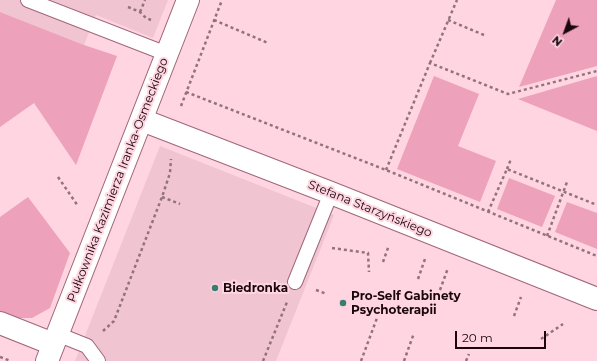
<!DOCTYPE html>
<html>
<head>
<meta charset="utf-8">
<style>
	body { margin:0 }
	#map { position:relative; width:597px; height:361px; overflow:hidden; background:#fed5e1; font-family:Montserrat,sans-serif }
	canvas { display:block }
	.north { position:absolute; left:545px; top:12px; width:40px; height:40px; -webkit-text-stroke:3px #fed5e1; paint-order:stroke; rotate:221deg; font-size:11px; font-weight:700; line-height:16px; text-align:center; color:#1b060e }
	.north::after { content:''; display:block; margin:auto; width:14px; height:18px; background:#1b060e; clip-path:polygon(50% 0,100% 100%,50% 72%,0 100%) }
	.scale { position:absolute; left:455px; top:331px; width:91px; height:18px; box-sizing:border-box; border:2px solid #1b060e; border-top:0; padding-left:5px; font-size:12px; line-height:14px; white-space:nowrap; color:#1b060e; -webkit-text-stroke:3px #fed5e1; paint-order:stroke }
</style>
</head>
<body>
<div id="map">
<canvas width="597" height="361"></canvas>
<div class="north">N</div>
<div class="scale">20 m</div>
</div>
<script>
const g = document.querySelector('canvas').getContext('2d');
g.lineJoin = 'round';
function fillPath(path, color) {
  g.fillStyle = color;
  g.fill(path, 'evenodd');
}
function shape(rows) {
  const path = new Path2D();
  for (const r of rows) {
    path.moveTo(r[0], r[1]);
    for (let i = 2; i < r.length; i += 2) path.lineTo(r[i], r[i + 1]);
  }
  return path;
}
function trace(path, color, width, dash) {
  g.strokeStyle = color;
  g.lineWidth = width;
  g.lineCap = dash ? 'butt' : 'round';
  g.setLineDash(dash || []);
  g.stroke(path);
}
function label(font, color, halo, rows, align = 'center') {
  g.font = font + ' Montserrat,sans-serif';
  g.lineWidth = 4;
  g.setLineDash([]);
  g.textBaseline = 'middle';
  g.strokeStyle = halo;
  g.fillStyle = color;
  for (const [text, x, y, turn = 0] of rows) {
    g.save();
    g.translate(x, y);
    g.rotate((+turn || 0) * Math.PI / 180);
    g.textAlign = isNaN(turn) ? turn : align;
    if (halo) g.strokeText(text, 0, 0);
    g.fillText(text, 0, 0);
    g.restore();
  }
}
fillPath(shape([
	[0,0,168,0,153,38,96,15,84,45,0,12],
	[160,146,334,215,276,361,75,361]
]), '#f1c4d2');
fillPath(shape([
	[556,0,597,0,597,66,519,87],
	[0,12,84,45,117,56,76,165,34,103,0,127],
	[434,76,479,94,458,146,496,161,480,202,397,169],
	[597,76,597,131,518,99],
	[509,178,555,196,542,227,497,209],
	[28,197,70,253,50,308,32,318,17,318,0,311,0,217],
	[567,202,597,213,597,249,555,232]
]), '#eda1ba');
const lane = shape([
	[28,0,167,54],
	[295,282,331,193],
	[57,334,87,346,98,361]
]);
const street = shape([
	[142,120,331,193,597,299],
	[0,323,53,344]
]);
const secondary = shape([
	[47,361,188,0]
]);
trace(lane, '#a1667a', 16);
trace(street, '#a1667a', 24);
trace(secondary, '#a1667a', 24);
trace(shape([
	[128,7,140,12,146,18,151,20],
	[140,12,145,0],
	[214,20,268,43],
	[448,20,484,35],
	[430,63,457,0],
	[186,92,386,170,597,256],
	[181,106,222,0],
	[507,169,511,159],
	[386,170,430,63,508,94,597,71],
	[58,177,78,206],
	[162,197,180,204],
	[488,212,507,169,597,205],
	[547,236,567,182],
	[332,248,368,253,369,272],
	[383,262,389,245],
	[418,279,425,259],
	[316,290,327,294],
	[440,290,448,268],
	[514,316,521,297],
	[103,331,114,321,162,197,170,173,171,159],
	[541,339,563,324],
	[0,357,11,361],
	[263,361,287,302],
	[361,361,377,318],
	[404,361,414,333],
	[466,361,469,354]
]), '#92727d', 2.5, [3, 3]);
trace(lane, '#fff', 14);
trace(street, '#fff', 22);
trace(secondary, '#fff', 22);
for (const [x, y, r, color] of [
	[215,288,4,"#3a7d70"],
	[343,303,4,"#3a7d70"]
]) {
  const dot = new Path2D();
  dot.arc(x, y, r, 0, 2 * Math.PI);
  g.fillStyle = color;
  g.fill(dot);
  trace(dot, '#fed5e1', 1.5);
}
label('12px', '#1b060e', '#fed5e1', [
	["Pułkownika Kazimierza Iranka-Osmeckiego",118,180,-69],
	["Stefana Starzyńskiego",370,209,22]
]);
label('bold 12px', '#1b060e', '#fed5e1', [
	["Biedronka",223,288],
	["Pro-Self Gabinety",351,296],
	["Psychoterapii",351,310]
], 'left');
</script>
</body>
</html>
